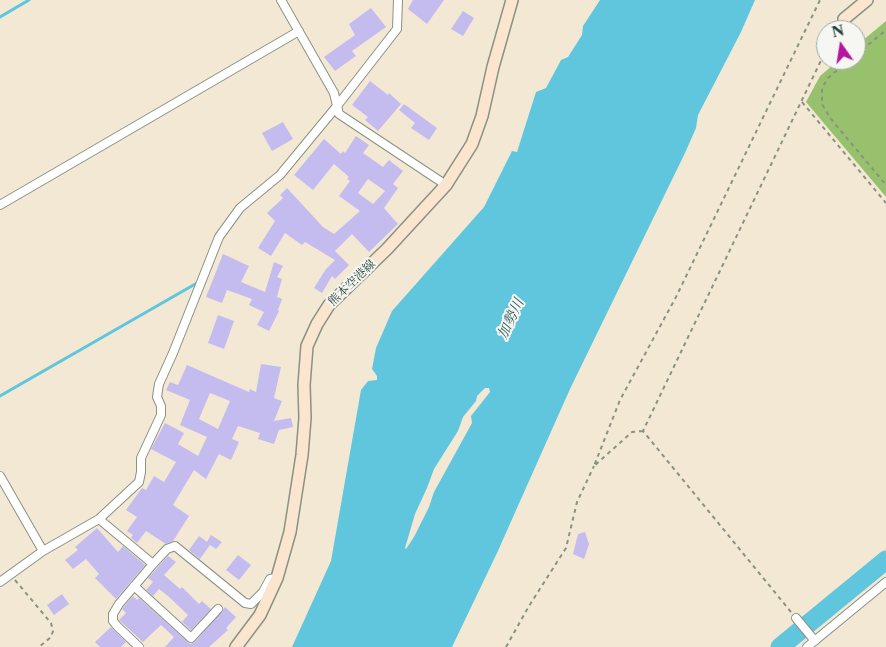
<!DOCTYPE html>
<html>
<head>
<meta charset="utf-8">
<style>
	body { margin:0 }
	#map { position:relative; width:886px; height:647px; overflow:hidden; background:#f3e8d4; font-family:"Libre Caslon Text",serif }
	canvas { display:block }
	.north { position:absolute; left:816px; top:20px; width:50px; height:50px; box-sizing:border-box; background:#f6f6f2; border:1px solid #a0aca6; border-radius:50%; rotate:347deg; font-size:14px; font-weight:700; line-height:20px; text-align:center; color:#1f3d34 }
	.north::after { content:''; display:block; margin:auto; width:18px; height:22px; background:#b5179e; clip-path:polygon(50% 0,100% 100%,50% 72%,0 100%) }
</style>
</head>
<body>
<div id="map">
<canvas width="886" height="647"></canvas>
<div class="north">N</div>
</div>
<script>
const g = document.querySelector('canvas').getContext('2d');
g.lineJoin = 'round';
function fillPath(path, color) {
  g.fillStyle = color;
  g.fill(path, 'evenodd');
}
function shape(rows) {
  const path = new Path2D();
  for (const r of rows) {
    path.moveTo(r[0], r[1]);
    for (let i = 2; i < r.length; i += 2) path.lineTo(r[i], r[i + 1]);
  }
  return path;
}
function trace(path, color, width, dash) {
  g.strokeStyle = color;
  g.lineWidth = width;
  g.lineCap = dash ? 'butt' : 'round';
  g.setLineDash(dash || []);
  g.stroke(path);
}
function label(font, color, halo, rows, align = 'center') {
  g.font = font + ' "Libre Caslon Text","Noto Serif JP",serif';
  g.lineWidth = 4;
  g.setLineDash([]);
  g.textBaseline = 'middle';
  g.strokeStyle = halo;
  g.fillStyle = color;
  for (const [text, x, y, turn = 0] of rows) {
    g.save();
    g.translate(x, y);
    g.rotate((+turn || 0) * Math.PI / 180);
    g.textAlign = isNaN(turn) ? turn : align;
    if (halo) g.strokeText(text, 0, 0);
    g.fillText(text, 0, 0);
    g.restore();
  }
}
fillPath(shape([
	[886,21,886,197,806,102,820,76,839,60,856,60,856,46]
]), '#98c16d');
fillPath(shape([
	[600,0,755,0,741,32,698,115,696,128,685,153,570,389,497,553,452,647,292,647,331,561,361,390,368,381,377,380,377,376,372,369,376,348,392,311,484,207,512,151,517,152,536,92,546,88,561,60,568,57,582,35,583,26],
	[485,388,489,388,490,392,471,416,472,423,434,492,429,507,414,537,406,549,405,548,415,514,427,488,434,469,458,431,463,417,476,401,477,396]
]), '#60c6dd');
trace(shape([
	[0,17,29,0],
	[0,396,197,283]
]), '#60c6dd', 3);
trace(shape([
	[780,647,886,560]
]), '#60c6dd', 19);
fillPath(shape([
	[413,0,444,0,427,24,408,9],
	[371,8,386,27,352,51,356,56,335,71,324,57,355,35,349,24],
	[463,11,474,18,463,36,451,29],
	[370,81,388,95,389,93,401,104,378,131,365,120,368,117,352,105],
	[404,104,437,128,429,140,411,128,415,123,399,110],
	[283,122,293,139,272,151,262,133],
	[356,136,369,145,363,153,383,167,389,160,403,171,393,184,398,188,384,208,398,224,369,252,352,234,335,251,349,265,335,279,332,276,322,293,314,288,326,269,335,260,305,242,302,245,285,233,271,256,258,248,275,221,267,213,283,198,280,195,287,188,323,227,334,234,360,211,339,196,350,181,347,179,349,177,334,164,313,190,294,175,324,139,341,154,343,151,345,153],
	[368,179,385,191,373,204,358,193],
	[223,254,249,266,241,282,265,292,274,262,283,266,277,277,282,279,277,297,282,299,278,310,279,311,269,331,257,325,264,312,249,305,252,299,227,290,222,303,206,297],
	[218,315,234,321,224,349,208,343],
	[261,364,281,367,274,398,282,401,274,421,291,418,293,427,279,430,274,444,258,439,260,433,238,426,232,439,239,442,231,460,219,454,206,479,194,470,173,505,189,516,173,541,166,544,146,531,137,543,131,538,133,535,127,531,137,517,126,510,142,488,146,490,154,476,164,482,176,462,151,449,165,423,184,433,178,444,198,456,207,437,180,425,190,400,166,390,170,382,178,385,187,365,249,392,250,389,256,392],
	[210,393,230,401,218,429,199,419],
	[97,528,118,552,123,546,145,565,116,599,95,578,99,574,86,559,73,569,65,560,78,550,75,547],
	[585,532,589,544,584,559,573,554,578,534],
	[211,535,222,542,216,549,210,545,200,559,189,550,199,536,207,542],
	[238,555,251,565,239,580,226,570],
	[168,556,176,562,164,575,180,589,182,587,199,604,202,601,211,609,191,630,182,622,188,615,168,596,159,589,153,596,146,590,153,582,148,578],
	[62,594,69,604,54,615,47,605],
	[133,596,137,600,139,598,190,644,195,642,225,607,236,617,226,628,228,630,209,647,165,647,174,637,161,625,143,642,119,620,126,613,122,609],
	[111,627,126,642,121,647,100,647,95,642]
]), '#c4bcef');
const street = shape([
	[281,0,334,93,339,114,446,185],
	[0,205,299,31],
	[0,476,43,551],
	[99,519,153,564,167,549,175,546,245,603,251,604,263,592,270,579,277,578],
	[0,582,43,551,99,519,139,482,141,472,141,458,161,415,161,406,157,397,159,384,173,353,219,237,240,208,280,175,337,106,397,29,398,0],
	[134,586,191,638,218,609],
	[796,618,815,641],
	[139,647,117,626,113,621,113,614,119,604,153,564],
	[807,647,886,582]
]);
const secondary = shape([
	[844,19,867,0],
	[236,647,260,615,277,578,290,532,302,455,305,418,304,385,307,346,317,324,329,305,387,249,422,211,446,185,472,144,482,116,493,67,512,0]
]);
trace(street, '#899284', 10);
trace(secondary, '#899284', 14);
trace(shape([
	[856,55,886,30],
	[849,60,828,78,822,88,822,104,831,119,886,185],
	[802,102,886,203],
	[643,431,632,432,594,466,620,400,676,297,820,0],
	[15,580,51,623,53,631,51,637,39,647],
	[791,612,643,431,826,50],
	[506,647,529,606,566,548,577,502,594,466]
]), '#899284', 2, [4, 4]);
trace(street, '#fff', 8);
trace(secondary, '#fbe5cf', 11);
label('12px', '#1f3d34', '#f6f6f2', [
	["熊本空港線",352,283,-44]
]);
label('italic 14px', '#2f5f5e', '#f6f6f2', [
	["加勢川",511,319,-65]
]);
</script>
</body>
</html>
